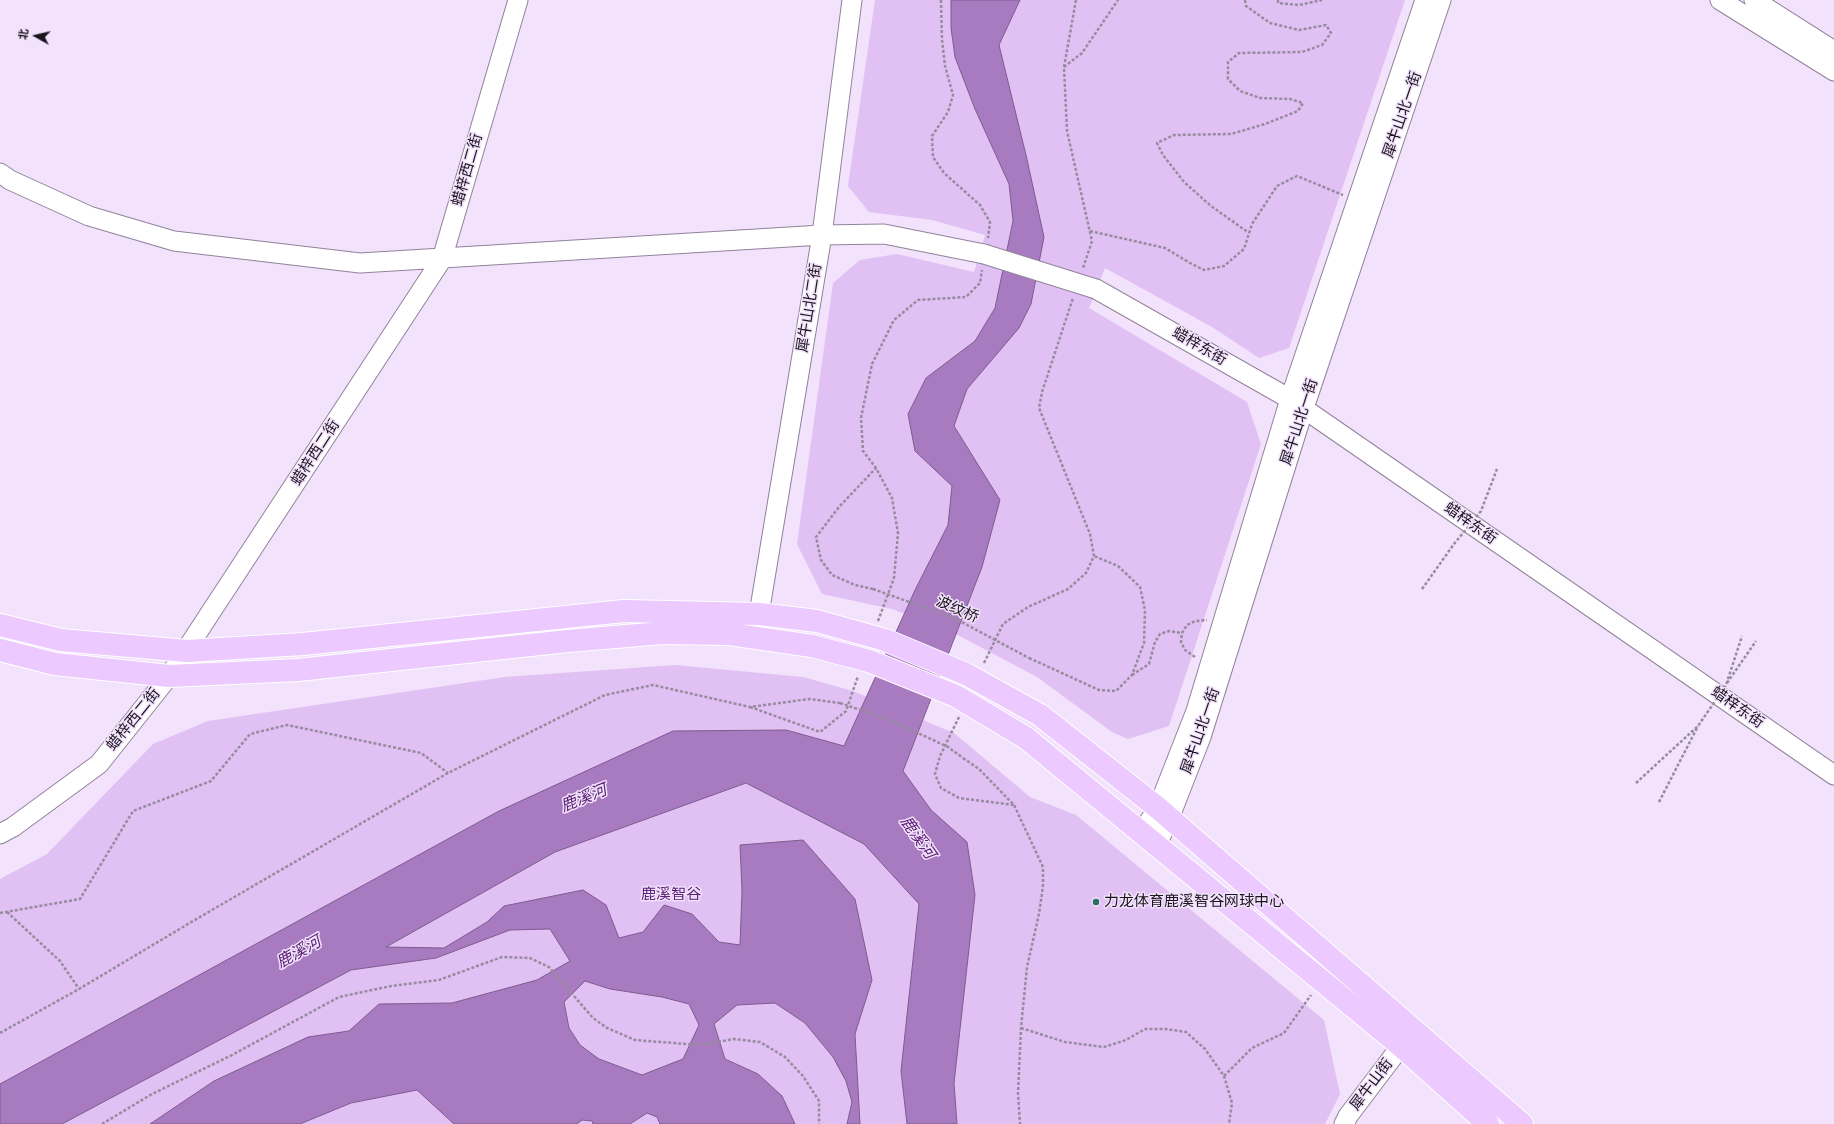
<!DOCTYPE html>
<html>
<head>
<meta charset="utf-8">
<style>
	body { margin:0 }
	#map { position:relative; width:1834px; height:1124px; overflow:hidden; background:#f2e2fb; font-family:"Sofia Sans Condensed","Noto Sans SC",sans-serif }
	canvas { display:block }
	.north { position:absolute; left:16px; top:16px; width:40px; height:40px; -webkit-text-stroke:3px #f2e2fb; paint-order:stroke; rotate:278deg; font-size:11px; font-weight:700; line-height:16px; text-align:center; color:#1b151e }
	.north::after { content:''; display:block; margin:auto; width:14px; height:18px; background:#1b151e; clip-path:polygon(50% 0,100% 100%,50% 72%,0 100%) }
</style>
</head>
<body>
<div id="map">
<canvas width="1834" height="1124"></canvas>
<div class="north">北</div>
</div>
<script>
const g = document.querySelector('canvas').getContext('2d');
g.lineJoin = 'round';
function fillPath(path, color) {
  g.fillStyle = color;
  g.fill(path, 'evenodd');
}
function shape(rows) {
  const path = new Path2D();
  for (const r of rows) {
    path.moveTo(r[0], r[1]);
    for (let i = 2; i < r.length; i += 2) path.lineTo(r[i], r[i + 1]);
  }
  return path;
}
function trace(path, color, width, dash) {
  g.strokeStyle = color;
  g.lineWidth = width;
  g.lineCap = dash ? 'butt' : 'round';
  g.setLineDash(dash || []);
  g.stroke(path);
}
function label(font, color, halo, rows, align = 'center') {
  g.font = font + ' "Sofia Sans Condensed","Noto Sans SC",sans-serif';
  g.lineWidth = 3;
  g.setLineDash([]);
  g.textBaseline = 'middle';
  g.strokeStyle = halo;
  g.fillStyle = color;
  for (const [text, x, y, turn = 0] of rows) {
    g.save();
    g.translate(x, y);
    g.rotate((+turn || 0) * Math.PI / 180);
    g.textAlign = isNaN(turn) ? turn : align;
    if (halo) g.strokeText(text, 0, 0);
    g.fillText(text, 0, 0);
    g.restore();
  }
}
fillPath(shape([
	[875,0,1405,0,1289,348,1259,358,1212,327,1105,268,1089,308,1247,402,1261,444,1169,726,1128,739,1112,732,1037,677,954,633,892,609,822,594,797,544,833,283,860,260,897,254,974,272,985,235,932,220,869,212,848,186],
	[675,665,803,677,853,691,954,733,1030,797,1076,815,1324,1020,1340,1094,1325,1124,0,1124,0,879,47,854,153,744,208,721,505,677]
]), '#e1c0f4');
const water = shape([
	[951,0,1020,0,999,45,1026,155,1044,237,1031,304,1019,328,967,389,954,426,1000,500,982,567,903,771,931,810,967,842,975,895,954,1083,957,1124,907,1124,901,1071,919,904,864,844,746,783,555,852,386,947,444,948,487,922,504,906,583,890,606,905,619,938,643,932,664,905,692,914,719,942,740,945,742,891,740,845,803,840,855,899,872,980,855,1034,860,1124,847,1124,852,1102,846,1081,833,1057,805,1023,775,1003,737,1005,714,1024,725,1059,758,1074,782,1096,795,1124,660,1124,657,1117,647,1113,630,1124,593,1124,592,1121,582,1120,577,1124,454,1124,417,1090,351,1103,300,1124,150,1124,214,1081,308,1037,349,1031,379,1004,452,1003,537,980,570,961,550,929,510,930,436,958,351,970,62,1124,0,1124,0,1084,499,811,673,731,786,730,844,746,916,588,948,525,952,486,915,451,908,414,926,378,975,341,995,308,1013,221,1009,184,975,109,955,57,951,28,951,0],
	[585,981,610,989,662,997,689,1004,699,1025,683,1059,642,1075,599,1059,580,1045,569,1028,564,1002,585,981]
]);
fillPath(water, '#a87ac0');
trace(water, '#7e5c8f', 1);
const minor = shape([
	[1720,0,1834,71],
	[1754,0,1834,51],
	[0,173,10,180,89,216,174,241,360,263,822,235,884,234,984,254],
	[1096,289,1290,399,1834,775],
	[759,614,822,235,852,0],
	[1142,832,1158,808,1196,711,1290,399,1425,0],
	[0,834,13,827,99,764,169,676,442,259,518,0],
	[1157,844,1169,819,1201,737,1304,408,1441,0],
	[1344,1124,1348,1116,1401,1046]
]);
const major = shape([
	[0,625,61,640,187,651,303,644,624,611,759,614,817,621],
	[0,650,55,664,169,676,298,670,568,641,662,633,729,634,812,646],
	[1040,715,1158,808,1522,1124],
	[1026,738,1401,1046,1488,1124]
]);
trace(minor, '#91839a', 21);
trace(major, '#fff', 24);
trace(shape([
	[941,0,942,40,945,66,953,95,948,112,932,136,933,157,944,173,980,205,990,222,988,238],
	[1076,0,1064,67,1067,131,1092,241,1083,268],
	[1245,0,1246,6,1270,23,1299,30,1326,25,1331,33,1322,45,1302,52,1239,53,1228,62,1228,79,1240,91,1260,98,1290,99,1303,103,1298,111,1265,124,1231,134,1174,135,1157,143,1163,155,1184,182,1211,206,1249,233],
	[1278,0,1278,3,1299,5,1322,0],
	[1064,67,1082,53,1118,0],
	[1090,231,1165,248,1190,263,1204,270,1224,266,1244,249,1252,224,1277,186,1297,176,1343,195],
	[873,589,855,585,832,575,821,560,816,537,839,507,876,468],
	[878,621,894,578,898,533,892,498,876,468,863,451,861,418,872,364,894,320,918,300,966,297,980,283,982,270],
	[1195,657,1185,650,1181,642,1182,633,1187,625,1195,621,1207,620],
	[1029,658,1099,690,1116,691,1132,675,1144,643,1145,610,1140,587,1118,566,1094,556],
	[984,663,1003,624,1028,607,1068,589,1086,573,1094,556,1090,534,1039,408,1042,392,1073,298],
	[1132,675,1149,664,1155,642,1160,634,1169,631,1182,633],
	[1727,683,1756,641],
	[750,707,820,732,846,711,858,676],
	[959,717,940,756,935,774,941,788,959,798,1014,805],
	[963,758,979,769,1014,805,1043,867,1043,886,1039,914,1027,967,1021,1028,1018,1093,1020,1124],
	[1659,802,1698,726],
	[7,912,60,961,79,989],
	[0,913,80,899,133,811,211,781,250,734,287,725,421,753,448,773],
	[1021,1028,1065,1042,1104,1047,1126,1040,1145,1029,1165,1029,1186,1032,1205,1049,1224,1076,1232,1103,1229,1124],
	[0,1033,79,989,193,921,448,773,605,695,653,685,750,707,809,699,840,703],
	[1224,1076,1252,1048,1284,1033,1311,995],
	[102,1124,152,1094,232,1055,339,997,391,986,439,980,502,957,530,958,549,967,593,1018,607,1028,635,1040,686,1044,705,1044,734,1039,760,1042,785,1057,803,1076,819,1101,819,1124]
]), '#978b9e', 2.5, [3, 2]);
trace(minor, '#fff', 19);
trace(major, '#ecc9fe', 22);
const minorBridge = shape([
	[984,254,1096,289]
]);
const majorBridge = shape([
	[817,621,885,640,966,674,1040,715],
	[812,646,869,661,956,696,1026,738]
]);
trace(minorBridge, '#91839a', 21, []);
trace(majorBridge, '#fff', 24, []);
trace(shape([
	[873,589,954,618,1029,658],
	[1422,589,1454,544,1481,511,1497,469],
	[840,703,890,720,948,747,963,758],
	[1636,783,1698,726,1726,685,1742,636]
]), '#978b9e', 2.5, [3, 2]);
trace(minorBridge, '#fff', 19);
trace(majorBridge, '#ecc9fe', 22);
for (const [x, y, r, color] of [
	[1096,902,4,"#276f65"]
]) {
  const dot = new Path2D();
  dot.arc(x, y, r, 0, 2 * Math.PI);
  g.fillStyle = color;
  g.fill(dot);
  trace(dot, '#f2e2fb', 1.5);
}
label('15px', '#1b151e', '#f2e2fb', [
	["犀牛山北一街",1403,115,-71],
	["蜡梓西二街",468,170,-74],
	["犀牛山北二街",810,308,-81],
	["蜡梓东街",1199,347,30],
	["犀牛山北一街",1300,422,-72],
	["蜡梓西二街",316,453,-57],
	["蜡梓东街",1470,524,35],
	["波纹桥",957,610,24],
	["蜡梓东街",1737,708,35],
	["蜡梓西二街",134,720,-51],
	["犀牛山北一街",1201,731,-71],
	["犀牛山街",1372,1085,-53]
]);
label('15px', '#5c2176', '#f2e2fb', [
	["鹿溪智谷",671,895]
]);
label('15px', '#1b151e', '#f2e2fb', [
	["力龙体育鹿溪智谷网球中心",1104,902]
], 'left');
label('italic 16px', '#5b2175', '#f2e2fb', [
	["鹿溪河",584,799,-22],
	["鹿溪河",917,838,55],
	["鹿溪河",299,953,-29]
]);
</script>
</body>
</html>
